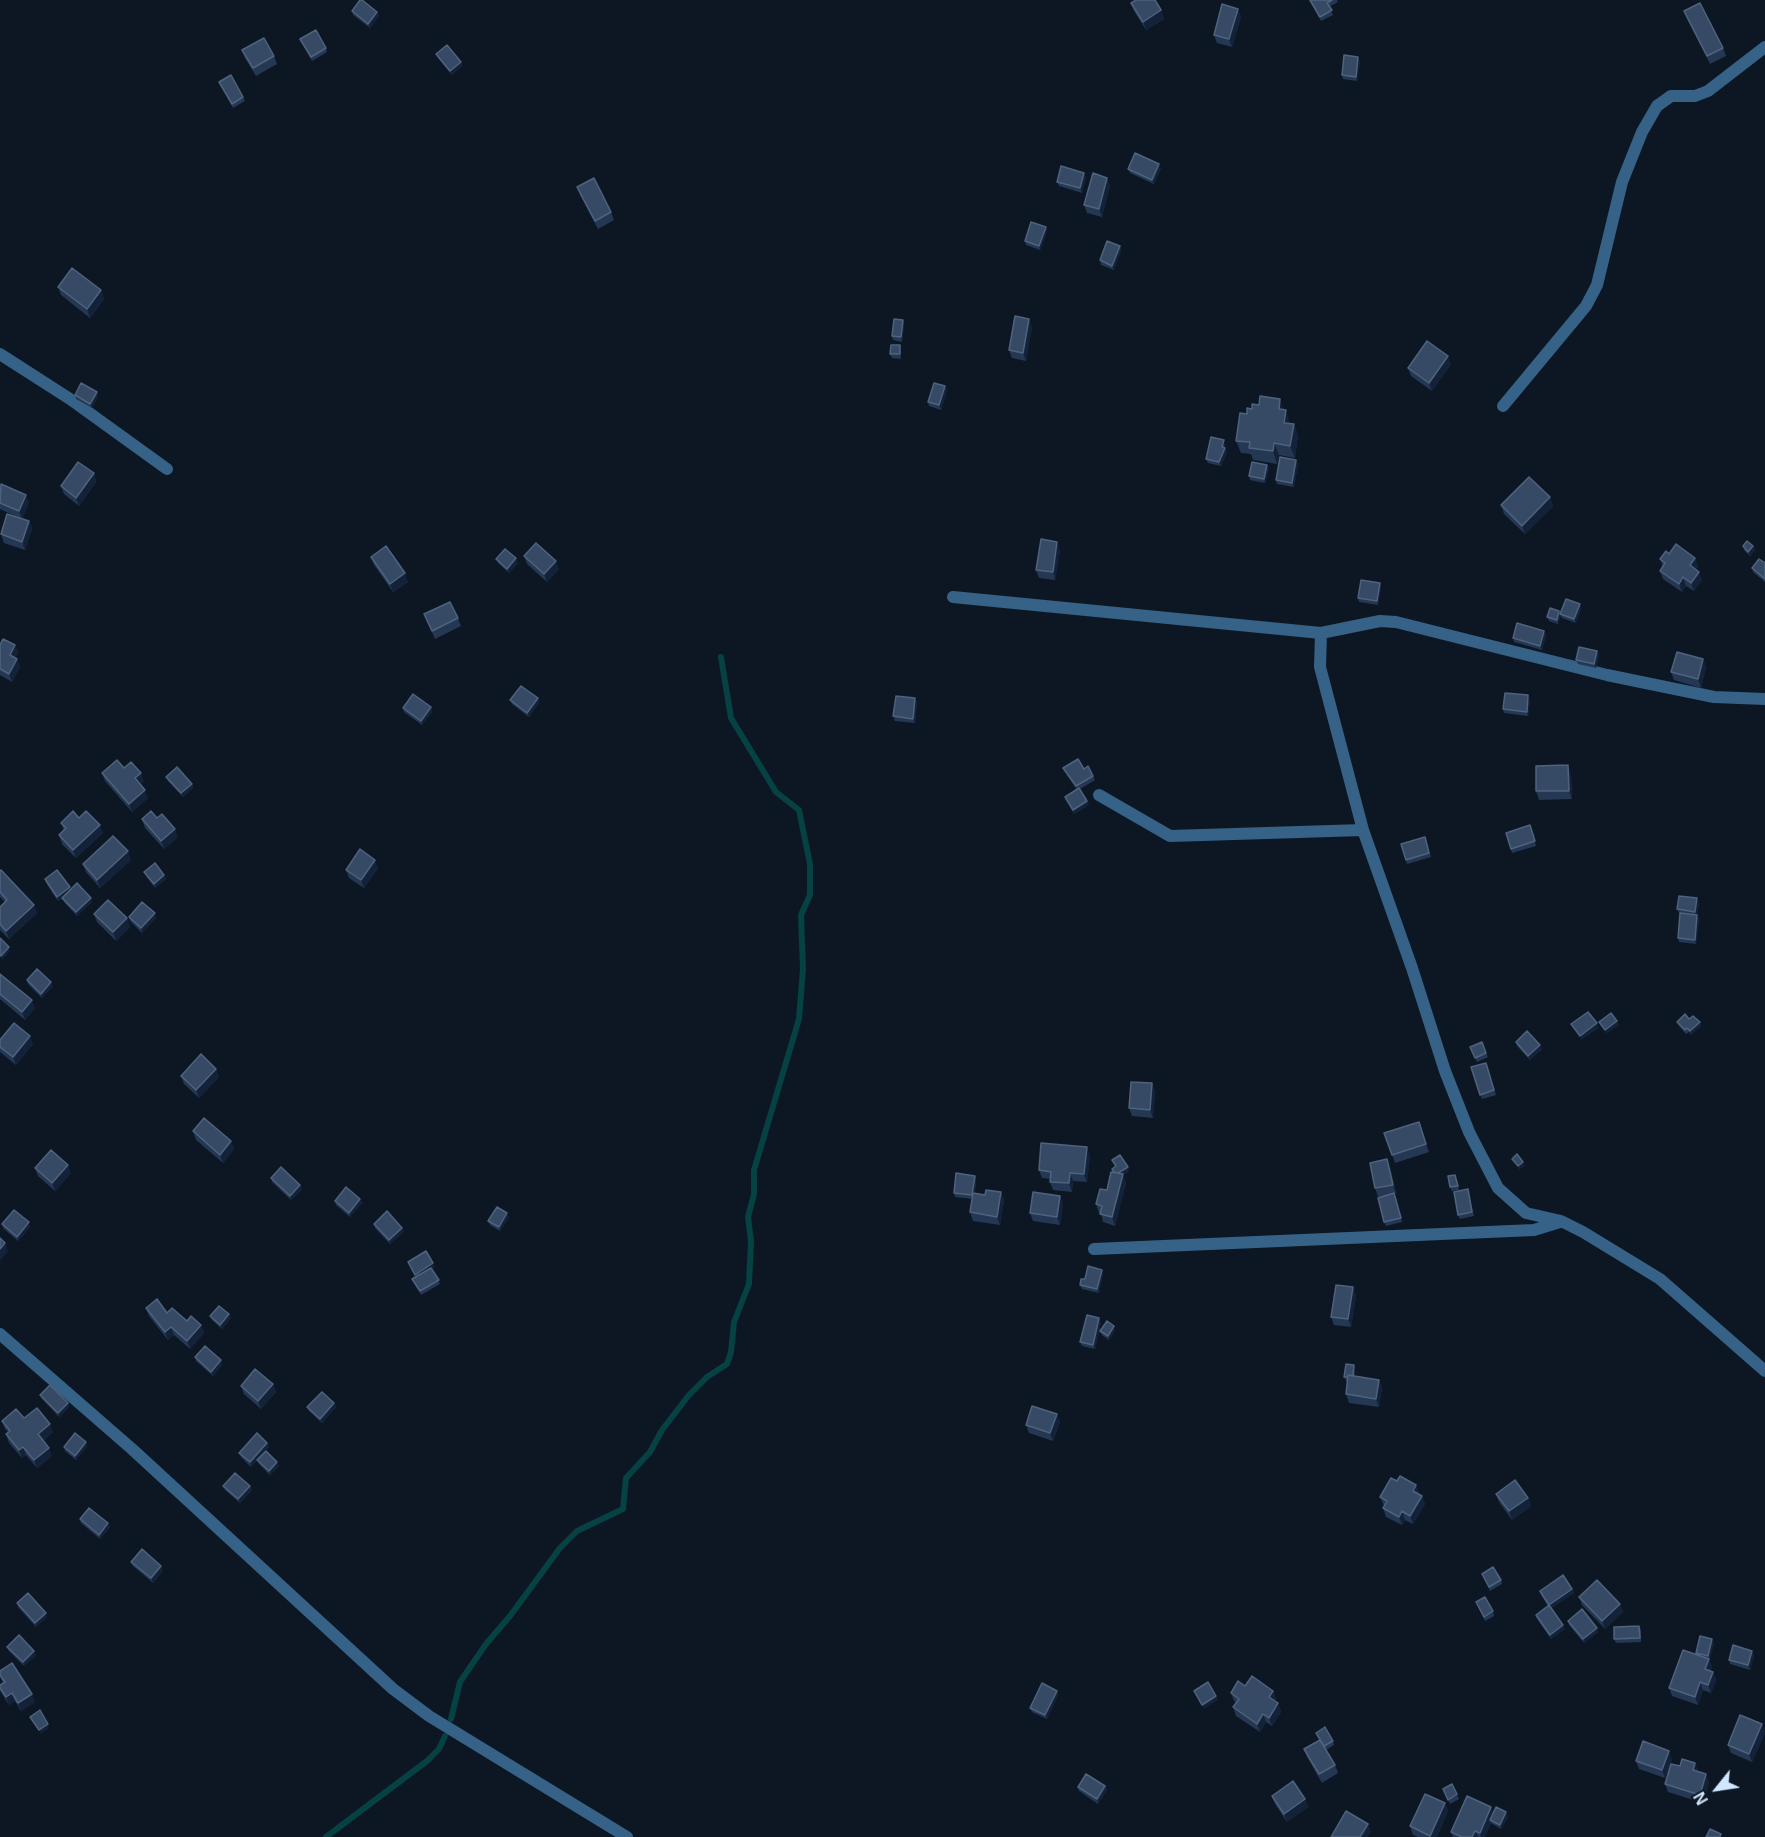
<!DOCTYPE html>
<html>
<head>
<meta charset="utf-8">
<style>
	body { margin:0 }
	#map { position:relative; width:1765px; height:1837px; overflow:hidden; background:#0d1724; font-family:Helvetica,sans-serif }
	canvas { display:block }
	.north { position:absolute; left:1687px; top:1759px; width:60px; height:60px; -webkit-text-stroke:4px #0d1724; paint-order:stroke; rotate:240deg; font-size:16px; font-weight:700; line-height:24px; text-align:center; color:#cfe7ff }
	.north::after { content:''; display:block; margin:auto; width:21px; height:27px; background:#cfe7ff; clip-path:polygon(50% 0,100% 100%,50% 72%,0 100%) }
</style>
</head>
<body>
<div id="map">
<canvas width="1765" height="1837"></canvas>
<div class="north">N</div>
</div>
<script>
const g = document.querySelector('canvas').getContext('2d');
g.lineJoin = 'round';
function shape(rows) {
  const path = new Path2D();
  for (const r of rows) {
    path.moveTo(r[0], r[1]);
    for (let i = 2; i < r.length; i += 2) path.lineTo(r[i], r[i + 1]);
  }
  return path;
}
function trace(path, color, width, dash) {
  g.strokeStyle = color;
  g.lineWidth = width;
  g.lineCap = dash ? 'butt' : 'round';
  g.setLineDash(dash || []);
  g.stroke(path);
}
function fillPath(path, color) {
  g.fillStyle = color;
  g.fill(path, 'evenodd');
}
trace(shape([
	[451,1719,460,1682,486,1644,510,1616,560,1548,577,1531,623,1509,626,1478,650,1452,662,1430,689,1395,707,1377,727,1364,731,1352,734,1322,749,1284,751,1241,748,1217,754,1194,754,1170,799,1019,803,969,801,915,810,895,810,864,799,810,776,792,731,718,721,657],
	[326,1837,427,1761,439,1749,445,1736]
]), '#064143', 6);
trace(shape([
	[0,354,70,399,167,469],
	[1503,406,1586,306,1597,285,1622,182,1642,132,1657,106,1671,96,1695,96,1708,91,1765,47],
	[953,597,1321,633],
	[1765,699,1714,697,1607,675,1396,622,1380,621,1321,633,1320,667,1363,830,1412,968,1445,1071,1469,1132,1498,1188,1526,1213,1561,1221,1583,1232,1660,1279,1765,1371],
	[1099,795,1170,836,1363,830],
	[1094,1249,1534,1230,1560,1222],
	[0,1334,132,1449,393,1689,429,1716,627,1837]
]), '#356286', 12);
fillPath(shape([
	[1309,0,1337,0,1338,2,1329,7,1333,15,1321,21],
	[1131,3,1161,10,1164,19,1146,30,1134,11],
	[1238,9,1241,17,1232,47,1217,43,1214,35],
	[352,11,377,12,379,16,370,28,353,15],
	[1684,11,1723,48,1726,56,1710,64,1687,19],
	[300,39,326,48,327,52,312,61],
	[242,50,274,56,277,64,256,76,245,58],
	[436,54,461,62,462,66,452,75,438,58],
	[1360,61,1357,81,1343,79,1342,75],
	[219,82,243,97,245,101,233,108],
	[1161,168,1154,184,1130,173,1128,169],
	[1086,177,1082,193,1059,186,1057,182],
	[1107,178,1110,186,1102,217,1087,213,1084,205],
	[577,187,611,212,614,220,598,229,580,195],
	[1046,227,1047,231,1040,250,1026,245,1025,241],
	[1120,246,1121,250,1114,270,1101,265,1100,260],
	[58,287,101,290,104,299,90,318,61,295],
	[903,320,904,325,902,342,893,340,892,336],
	[1032,327,1026,361,1012,358,1009,350],
	[901,349,901,359,892,358,890,354],
	[1451,364,1432,391,1411,376,1408,368],
	[945,386,947,390,941,410,929,406,928,402],
	[75,395,98,396,92,408,76,399],
	[1252,409,1284,410,1290,424,1294,424,1298,436,1295,458,1279,455,1277,464,1253,460,1251,454,1241,453,1236,441,1247,414],
	[1225,444,1224,448,1227,452,1221,466,1208,463,1206,459],
	[1296,460,1298,464,1294,487,1277,484,1276,480],
	[1269,469,1265,483,1250,480,1249,476],
	[94,473,96,482,79,506,64,494,61,486],
	[0,486,29,503,22,519,29,521,32,529,25,550,4,543,1,534,20,518,0,509],
	[1550,497,1553,506,1525,534,1504,514,1501,505],
	[1743,546,1753,546,1755,550,1750,556,1744,550],
	[1060,550,1055,580,1039,578,1036,570],
	[1669,554,1695,558,1698,567,1696,570,1702,580,1694,591,1686,586,1682,592,1663,579,1660,571,1663,567,1660,559],
	[524,556,559,569,547,582,527,564],
	[371,557,408,582,393,592,374,565],
	[496,559,518,563,509,573,498,563],
	[1765,563,1765,582,1753,572,1752,568],
	[1381,587,1378,605,1359,602,1358,598],
	[1581,609,1576,623,1562,618,1560,614],
	[1559,611,1561,615,1558,624,1549,621,1547,617],
	[424,614,458,618,461,626,435,639],
	[1544,631,1546,635,1542,650,1514,642,1513,638],
	[0,645,15,645,18,653,15,658,17,659,20,667,12,682,0,675],
	[1597,651,1599,655,1596,668,1578,664,1576,660],
	[1703,659,1706,667,1701,688,1674,680,1671,672],
	[538,698,539,703,529,717,512,704,510,700],
	[1530,700,1528,716,1504,713,1503,709],
	[917,702,915,723,895,721,893,716],
	[431,707,432,712,422,725,404,712,403,708],
	[124,768,144,781,140,784,148,798,132,812,105,781,102,773],
	[1063,768,1084,769,1093,776,1095,780,1080,789,1089,805,1074,814,1065,797,1077,790,1065,772],
	[1571,774,1572,799,1539,800,1536,791],
	[166,777,192,784,193,788,183,797,168,781],
	[79,818,103,833,76,858,62,844,59,835,64,831,61,823],
	[157,818,178,837,164,849,145,828,142,819],
	[1530,825,1536,846,1512,853,1506,833],
	[1425,837,1431,857,1407,864,1406,860],
	[131,860,100,888,86,872,83,864],
	[378,868,364,888,349,878,346,870],
	[0,871,37,913,9,939,0,930,0,907,5,902,0,897],
	[144,872,164,875,166,879,155,888,146,876],
	[45,879,70,887,71,890,92,902,77,916,64,902,63,898,58,901,46,883],
	[1699,903,1697,915,1699,919,1696,944,1679,942,1678,938,1680,914,1679,913,1677,909],
	[94,914,127,918,130,927,116,941,97,922],
	[129,917,156,918,142,933,130,921],
	[0,974,35,1008,25,1020,0,999],
	[27,980,53,986,42,998,28,984],
	[1689,1019,1700,1022,1701,1026,1691,1035,1689,1032,1686,1034,1679,1026,1677,1022],
	[0,1040,33,1044,16,1065,0,1052],
	[1482,1042,1488,1057,1477,1062,1470,1047],
	[1516,1042,1542,1049,1530,1060,1517,1046],
	[1486,1063,1496,1095,1482,1099,1471,1067],
	[216,1069,219,1077,199,1098,184,1084,181,1076],
	[1152,1083,1155,1092,1153,1118,1132,1116,1129,1108],
	[1419,1122,1429,1152,1395,1163,1384,1133],
	[193,1131,231,1141,234,1149,223,1163,196,1140],
	[1090,1155,1087,1182,1073,1181,1072,1192,1053,1190,1050,1182,1051,1179,1042,1178,1039,1170],
	[1112,1160,1129,1171,1123,1175,1126,1183,1115,1226,1103,1222,1101,1213,1099,1213,1096,1204,1107,1190,1113,1172,1112,1169,1116,1167],
	[1390,1167,1396,1193,1378,1197,1375,1188],
	[35,1168,71,1173,55,1191,38,1176],
	[1455,1175,1459,1190,1452,1191,1450,1187],
	[975,1176,976,1180,975,1193,985,1195,1001,1192,1004,1200,1000,1225,973,1221,970,1212,972,1199,955,1197,954,1193],
	[271,1178,300,1185,302,1189,291,1200,272,1182],
	[1394,1193,1402,1222,1386,1226,1384,1222],
	[1469,1193,1474,1216,1460,1219,1458,1215],
	[1060,1196,1063,1204,1060,1225,1033,1221,1030,1213],
	[360,1199,362,1203,350,1217,336,1205,335,1201],
	[509,1217,500,1231,490,1225,488,1221],
	[2,1224,30,1227,18,1241,3,1228],
	[374,1224,402,1228,404,1232,390,1244,375,1228],
	[408,1262,435,1267,432,1269,440,1284,421,1295,414,1283,412,1279,416,1277],
	[1102,1270,1103,1274,1099,1293,1082,1289,1080,1285,1085,1279],
	[1353,1287,1356,1296,1351,1327,1334,1325,1331,1317],
	[146,1308,167,1313,201,1325,204,1333,190,1349,174,1335,168,1340,149,1316],
	[229,1314,231,1318,222,1329,212,1320,210,1316],
	[1101,1322,1095,1349,1082,1346,1080,1342],
	[1115,1330,1109,1340,1102,1335,1100,1331],
	[195,1357,221,1360,222,1365,213,1376,196,1361],
	[1355,1369,1355,1376,1379,1380,1382,1388,1379,1407,1349,1403,1346,1394,1348,1381,1346,1381,1344,1377],
	[273,1384,276,1392,261,1409,244,1394,241,1386],
	[40,1395,68,1403,69,1407,59,1417,42,1399],
	[334,1403,336,1407,322,1423,309,1411,307,1407],
	[24,1418,53,1432,43,1441,52,1456,37,1468,26,1455,22,1458,9,1443,6,1434,8,1432,5,1429,2,1421],
	[1060,1422,1053,1441,1029,1433,1026,1425],
	[267,1443,269,1447,251,1467,241,1457,239,1453],
	[87,1446,76,1460,65,1451,64,1447],
	[257,1460,279,1466,270,1475,259,1464],
	[1397,1481,1416,1485,1419,1493,1418,1494,1422,1496,1425,1504,1413,1524,1405,1520,1402,1525,1386,1517,1383,1508,1384,1506,1380,1497],
	[223,1486,250,1486,252,1490,240,1503,225,1490],
	[1496,1494,1528,1498,1531,1506,1512,1520,1499,1502],
	[80,1519,110,1527,100,1539,81,1523],
	[131,1562,163,1570,153,1583,133,1566],
	[1482,1574,1501,1580,1502,1584,1490,1591],
	[1572,1589,1574,1593,1551,1608,1565,1629,1551,1639,1537,1619,1536,1615,1548,1606,1541,1595,1540,1591],
	[1579,1597,1620,1604,1623,1612,1605,1629,1582,1605],
	[1476,1602,1493,1611,1494,1616,1485,1621],
	[17,1603,47,1617,36,1627,18,1607],
	[1568,1621,1598,1632,1584,1643,1569,1625],
	[1639,1626,1641,1630,1641,1642,1616,1643,1614,1639],
	[1714,1643,1709,1660,1712,1667,1710,1671,1713,1672,1716,1680,1711,1693,1703,1690,1698,1705,1672,1696,1669,1688,1696,1654,1696,1653],
	[7,1647,36,1655,24,1666,9,1651],
	[1752,1651,1754,1655,1750,1670,1730,1664,1729,1660],
	[0,1671,35,1702,21,1711,15,1701,9,1705,2,1694,0,1690,0,1685,3,1683,0,1677],
	[1245,1686,1273,1691,1276,1699,1275,1701,1278,1703,1281,1712,1272,1726,1266,1722,1260,1732,1236,1716,1233,1707,1237,1703,1234,1701,1231,1693],
	[1057,1691,1058,1695,1047,1719,1032,1712,1030,1708],
	[1762,1724,1765,1733,1752,1762,1731,1753,1728,1745],
	[1316,1733,1333,1741,1334,1745,1326,1750,1335,1765,1338,1773,1322,1783,1307,1757,1304,1749,1320,1740],
	[1672,1759,1665,1778,1639,1769,1636,1761],
	[1695,1763,1698,1772,1709,1782,1703,1803,1668,1792,1665,1784,1680,1766],
	[1105,1786,1107,1790,1098,1804,1079,1791,1078,1787],
	[1443,1789,1457,1794,1459,1799,1450,1804],
	[1272,1796,1305,1799,1308,1807,1287,1822,1275,1804],
	[1445,1803,1448,1811,1437,1837,1418,1837,1413,1835,1410,1826],
	[1491,1807,1493,1813,1508,1817,1501,1829,1491,1823,1485,1837,1453,1837,1451,1832]
]), '#243753');
fillPath(shape([
	[1238,9,1241,17,1232,47,1229,39],
	[1161,10,1164,19,1146,30,1143,22],
	[377,12,379,16,370,28,368,24],
	[1358,57,1360,61,1357,81,1356,77],
	[461,62,462,66,452,75,450,71],
	[1159,164,1161,168,1154,184,1152,180],
	[1084,173,1086,177,1082,193,1080,188],
	[1107,178,1110,186,1102,217,1099,209],
	[1046,227,1047,231,1040,250,1039,246],
	[1120,246,1121,250,1114,270,1112,266],
	[101,290,104,299,90,318,87,309],
	[1029,319,1032,327,1026,361,1023,353],
	[903,320,904,325,902,342,901,337],
	[900,345,901,349,901,359,900,354],
	[1448,356,1451,364,1432,391,1429,383],
	[945,386,947,390,941,410,939,405],
	[97,392,98,396,92,408,90,404],
	[1280,399,1284,411,1279,409],
	[1286,410,1290,423,1289,435,1284,423],
	[1294,424,1298,436,1295,458,1290,446],
	[1274,443,1279,455,1277,464,1273,451],
	[1225,448,1227,452,1221,466,1219,462],
	[1296,460,1298,464,1294,487,1292,483],
	[1267,465,1269,469,1265,483,1264,479],
	[94,473,96,482,79,506,76,498],
	[26,495,29,503,22,519,19,511],
	[1550,497,1553,506,1525,534,1522,526],
	[29,521,32,529,25,550,22,542],
	[1057,542,1060,550,1055,580,1053,572],
	[1753,546,1755,550,1750,556,1748,552],
	[516,558,518,563,509,573,507,569],
	[1695,558,1698,567,1693,574,1690,565],
	[556,561,559,569,547,582,544,574],
	[1699,572,1702,580,1694,591,1691,583],
	[405,573,408,582,393,592,390,584],
	[1683,577,1686,586,1682,592,1679,584],
	[1380,583,1381,587,1378,605,1377,601],
	[1580,604,1581,609,1576,623,1574,619],
	[1559,611,1561,615,1558,624,1557,620],
	[1544,631,1546,635,1542,650,1540,646],
	[15,645,18,653,13,663,10,655],
	[1597,651,1599,655,1596,668,1594,664],
	[17,659,20,667,12,682,9,674],
	[1703,659,1706,667,1701,688,1698,679],
	[1528,695,1530,700,1528,716,1527,712],
	[538,698,539,703,529,717,527,713],
	[915,698,917,702,915,723,913,719],
	[431,707,432,712,422,725,421,721],
	[1568,765,1571,774,1572,799,1569,791],
	[141,773,144,781,138,786,135,778],
	[192,784,193,788,183,797,181,793],
	[145,790,148,798,132,812,129,804],
	[1087,801,1089,805,1074,814,1073,810],
	[100,825,103,833,76,858,73,850],
	[175,829,178,837,164,849,161,841],
	[128,851,131,860,100,888,97,880],
	[375,860,378,868,364,888,361,880],
	[164,875,166,879,155,888,154,884],
	[70,887,71,892,58,901,57,897],
	[91,898,92,902,77,916,76,912],
	[1697,898,1699,903,1697,916,1695,912],
	[34,905,37,913,9,939,6,931],
	[155,913,156,918,142,933,141,928],
	[1697,915,1699,919,1696,944,1695,940],
	[127,918,130,927,116,941,113,932],
	[9,947,10,951,2,960,1,956],
	[51,982,53,986,42,998,41,994],
	[32,1000,35,1008,25,1020,22,1012],
	[1617,1021,1619,1025,1606,1034,1605,1030],
	[1700,1022,1701,1026,1691,1035,1690,1031],
	[1597,1023,1599,1028,1581,1040,1580,1036],
	[30,1036,33,1044,16,1065,13,1057],
	[1540,1045,1542,1049,1530,1060,1528,1056],
	[216,1069,219,1077,199,1098,196,1090],
	[1152,1083,1155,1092,1153,1118,1150,1110],
	[231,1141,234,1149,223,1163,220,1155],
	[1087,1147,1090,1155,1087,1182,1084,1174],
	[1387,1159,1390,1167,1396,1193,1393,1185],
	[1523,1162,1525,1166,1519,1170,1518,1166],
	[68,1165,71,1173,55,1191,52,1183],
	[1128,1167,1129,1171,1123,1175,1126,1183,1115,1226,1112,1217,1116,1175],
	[1070,1173,1073,1181,1072,1192,1069,1183],
	[975,1176,976,1180,974,1200,972,1195],
	[300,1185,302,1189,291,1200,290,1196],
	[1001,1192,1004,1200,1000,1225,997,1217],
	[1060,1196,1063,1204,1060,1225,1057,1217],
	[360,1199,362,1203,350,1217,349,1213],
	[507,1213,509,1217,500,1231,499,1227],
	[29,1222,30,1227,18,1241,17,1237],
	[402,1228,404,1232,390,1244,389,1240],
	[5,1243,8,1251,0,1261,0,1249],
	[433,1263,435,1267,417,1279,415,1275],
	[1102,1270,1103,1274,1099,1293,1097,1289],
	[1353,1287,1356,1296,1351,1327,1348,1319],
	[229,1314,231,1318,222,1329,220,1325],
	[1099,1318,1101,1322,1095,1349,1093,1345],
	[201,1325,204,1333,190,1349,187,1341],
	[1114,1326,1115,1330,1109,1340,1108,1336],
	[171,1327,174,1335,168,1340,165,1332],
	[221,1360,222,1365,213,1376,211,1372],
	[1354,1365,1355,1369,1354,1382,1353,1378],
	[1379,1380,1382,1388,1379,1407,1376,1399],
	[273,1384,276,1392,261,1409,258,1401],
	[68,1403,69,1407,59,1417,58,1413],
	[334,1403,336,1407,322,1423,320,1419],
	[1057,1414,1060,1422,1053,1441,1050,1433],
	[50,1424,53,1432,40,1443,38,1434],
	[86,1442,87,1446,76,1460,75,1456],
	[267,1443,269,1447,251,1467,250,1462],
	[23,1447,26,1455,22,1458,19,1450],
	[49,1448,52,1456,37,1468,34,1460],
	[277,1462,279,1466,270,1475,269,1471],
	[1416,1485,1419,1493,1416,1499,1413,1491],
	[250,1486,252,1490,240,1503,238,1499],
	[1422,1496,1425,1504,1413,1524,1410,1516],
	[1528,1498,1531,1506,1512,1520,1509,1511],
	[1402,1511,1405,1520,1402,1525,1399,1517],
	[108,1523,110,1527,100,1539,99,1535],
	[161,1566,163,1570,153,1583,151,1578],
	[1572,1589,1574,1593,1551,1609,1549,1605],
	[1620,1604,1623,1612,1605,1629,1602,1621],
	[46,1613,47,1617,36,1627,35,1623],
	[1563,1625,1565,1629,1551,1639,1550,1635],
	[1597,1628,1598,1632,1584,1643,1583,1639],
	[1712,1639,1714,1643,1710,1660,1708,1656],
	[34,1651,36,1655,24,1666,23,1662],
	[1752,1651,1754,1655,1750,1670,1748,1665],
	[1709,1659,1712,1667,1708,1677,1705,1669],
	[1713,1672,1716,1680,1711,1693,1708,1685],
	[1700,1682,1703,1690,1698,1705,1695,1697],
	[1057,1691,1058,1695,1047,1719,1045,1715],
	[1273,1691,1276,1699,1272,1706,1269,1697],
	[12,1693,15,1701,9,1705,6,1697],
	[32,1694,35,1702,21,1711,18,1703],
	[1216,1696,1218,1700,1204,1709,1202,1705],
	[1278,1703,1281,1712,1272,1726,1269,1718],
	[1263,1714,1266,1722,1260,1732,1257,1724],
	[48,1724,49,1728,40,1734,39,1730],
	[1762,1724,1765,1733,1752,1762,1749,1754],
	[1669,1751,1672,1759,1665,1778,1662,1770],
	[1695,1763,1698,1772,1693,1770],
	[1706,1774,1709,1782,1703,1803,1700,1795],
	[1105,1786,1107,1790,1098,1804,1097,1799],
	[1305,1799,1308,1807,1287,1822,1284,1814],
	[1445,1803,1448,1811,1437,1837,1431,1837],
	[1491,1807,1494,1816,1490,1820,1491,1823,1485,1837,1481,1837,1480,1833],
	[1506,1812,1508,1817,1501,1829,1500,1825],
	[1368,1824,1371,1832,1368,1837,1360,1837],
	[1475,1831,1478,1837,1472,1837]
]), '#132238');
const building = shape([
	[360,0,362,0,377,12,368,24,352,11,360,0],
	[1136,0,1155,0,1161,10,1143,22,1131,3,1136,0],
	[1310,0,1332,0,1327,3,1332,10,1320,17,1310,0],
	[1700,3,1723,48,1707,56,1684,11,1700,3],
	[1222,4,1238,9,1229,39,1214,35,1222,4],
	[316,30,326,48,311,57,300,39,316,30],
	[264,38,274,56,253,68,242,50,264,38],
	[447,45,461,62,450,71,436,54,447,45],
	[1344,55,1358,57,1356,77,1342,75,1344,55],
	[231,75,243,97,232,104,219,82,231,75],
	[1135,153,1159,164,1152,180,1128,169,1135,153],
	[1061,166,1084,173,1080,188,1057,182,1061,166],
	[1093,173,1107,178,1099,209,1084,205,1093,173],
	[594,178,611,212,595,221,577,187,594,178],
	[1031,222,1046,227,1039,246,1025,241,1031,222],
	[1107,241,1120,246,1112,266,1100,260,1107,241],
	[72,268,101,290,87,309,58,287,72,268],
	[1015,316,1029,319,1023,353,1009,350,1015,316],
	[894,319,903,320,901,337,892,336,894,319],
	[1427,341,1448,356,1429,383,1408,368,1427,341],
	[891,345,900,345,900,354,890,354,891,345],
	[81,383,97,392,90,404,75,395,81,383],
	[934,383,945,386,939,405,928,402,934,383],
	[1260,396,1280,399,1279,409,1286,410,1284,423,1294,424,1290,446,1274,443,1273,451,1249,448,1250,442,1236,441,1240,413,1247,414,1247,408,1252,409,1252,404,1259,405,1260,396],
	[1211,437,1224,440,1222,447,1225,448,1219,462,1206,459,1211,437],
	[1280,457,1296,460,1292,483,1276,480,1280,457],
	[78,462,94,473,76,498,61,486,78,462],
	[1252,462,1267,465,1264,479,1249,476,1252,462],
	[1529,477,1550,497,1522,526,1501,505,1529,477],
	[1,484,26,495,19,511,0,503,1,484],
	[7,514,29,521,22,542,1,534,7,514],
	[1041,539,1057,542,1053,572,1036,570,1041,539],
	[1747,541,1753,546,1748,552,1743,546,1747,541],
	[536,543,556,561,544,574,524,556,536,543],
	[1676,544,1695,558,1690,565,1699,572,1691,583,1683,577,1679,584,1660,571,1665,563,1660,559,1666,551,1669,554,1676,544],
	[386,546,405,573,390,584,371,557,386,546],
	[505,549,516,558,507,569,496,559,505,549],
	[1759,559,1765,563,1765,579,1752,568,1759,559],
	[1361,580,1380,583,1377,601,1358,598,1361,580],
	[1566,599,1580,604,1574,619,1560,614,1566,599],
	[450,602,458,618,432,631,424,614,450,602],
	[1550,608,1559,611,1557,620,1547,617,1550,608],
	[1517,623,1544,631,1540,646,1513,638,1517,623],
	[3,639,15,645,10,655,17,659,9,674,0,669,0,645,3,639],
	[1579,647,1597,651,1594,664,1576,660,1579,647],
	[1677,652,1703,659,1698,679,1671,672,1677,652],
	[521,686,538,698,527,713,510,700,521,686],
	[1505,693,1528,695,1527,712,1503,709,1505,693],
	[413,694,431,707,421,721,403,708,413,694],
	[896,696,915,698,913,719,893,716,896,696],
	[1078,759,1084,769,1088,766,1093,776,1076,786,1063,768,1078,759],
	[117,760,124,768,131,762,141,773,135,778,145,790,129,804,102,773,117,760],
	[1568,765,1569,791,1536,791,1536,766,1568,765],
	[177,767,192,784,181,793,166,777,177,767],
	[1079,788,1087,801,1073,810,1065,797,1079,788],
	[73,811,79,818,86,811,100,825,73,850,59,835,66,828,61,823,73,811],
	[151,811,157,818,162,814,175,829,161,841,142,819,151,811],
	[1530,825,1535,841,1511,849,1506,833,1530,825],
	[113,836,128,851,97,880,83,864,113,836],
	[1425,837,1429,853,1406,860,1401,844,1425,837],
	[360,849,375,860,361,880,346,870,360,849],
	[155,863,164,875,154,884,144,872,155,863],
	[1,870,34,905,6,931,0,924,0,907,7,900,0,892,0,871,1,870],
	[57,870,70,887,57,897,45,879,57,870],
	[77,883,91,898,76,912,62,898,77,883],
	[1679,896,1697,898,1695,912,1677,909,1679,896],
	[108,900,127,918,113,932,94,914,108,900],
	[142,902,155,913,141,928,129,917,142,902],
	[1680,913,1697,915,1695,940,1678,938,1680,913],
	[0,938,9,947,1,956,0,955,0,938],
	[37,969,51,982,41,994,27,980,37,969],
	[0,974,32,1000,22,1012,0,994,0,974],
	[1588,1012,1597,1023,1580,1036,1571,1024,1588,1012],
	[1611,1013,1617,1021,1605,1030,1599,1022,1611,1013],
	[1685,1014,1689,1019,1693,1016,1700,1022,1690,1031,1687,1028,1685,1030,1677,1022,1685,1014],
	[14,1023,30,1036,13,1057,0,1047,0,1040,14,1023],
	[1527,1031,1540,1045,1528,1056,1516,1042,1527,1031],
	[1482,1042,1486,1053,1475,1058,1470,1047,1482,1042],
	[201,1054,216,1069,196,1090,181,1076,201,1054],
	[1486,1063,1494,1090,1480,1095,1471,1067,1486,1063],
	[1131,1082,1152,1083,1150,1110,1129,1108,1131,1082],
	[204,1118,231,1141,220,1155,193,1131,204,1118],
	[1419,1122,1426,1144,1392,1155,1384,1133,1419,1122],
	[1041,1143,1087,1147,1084,1174,1070,1173,1069,1183,1050,1182,1051,1172,1039,1170,1041,1143],
	[51,1150,68,1165,52,1183,35,1168,51,1150],
	[1517,1154,1523,1162,1518,1166,1512,1159,1517,1154],
	[1120,1155,1128,1167,1118,1173,1114,1172,1112,1169,1116,1166,1112,1160,1120,1155],
	[1387,1159,1393,1185,1375,1188,1370,1163,1387,1159],
	[281,1167,300,1185,290,1196,271,1178,281,1167],
	[1111,1172,1123,1174,1112,1217,1100,1214,1102,1206,1096,1204,1100,1189,1107,1190,1111,1172],
	[956,1173,975,1176,972,1195,954,1193,956,1173],
	[1455,1175,1458,1186,1450,1187,1448,1176,1455,1175],
	[346,1187,360,1199,349,1213,335,1201,346,1187],
	[1468,1189,1472,1212,1458,1215,1454,1192,1468,1189],
	[986,1190,1001,1192,997,1217,970,1212,973,1193,985,1195,986,1190],
	[1033,1192,1060,1196,1057,1217,1030,1213,1033,1192],
	[1394,1193,1401,1218,1384,1222,1378,1198,1394,1193],
	[497,1207,507,1213,499,1227,488,1221,497,1207],
	[14,1210,29,1222,17,1237,2,1224,14,1210],
	[387,1211,402,1228,389,1240,374,1224,387,1211],
	[0,1238,5,1243,0,1249,0,1238],
	[426,1251,433,1263,415,1275,408,1262,426,1251],
	[1088,1266,1102,1270,1097,1289,1080,1285,1081,1279,1085,1279,1088,1266],
	[431,1268,439,1280,420,1291,412,1279,431,1268],
	[1336,1285,1353,1287,1348,1319,1331,1317,1336,1285],
	[157,1299,167,1313,172,1308,187,1321,191,1316,201,1325,187,1341,171,1327,165,1332,146,1308,157,1299],
	[219,1306,229,1314,220,1325,210,1316,219,1306],
	[1087,1315,1099,1318,1093,1345,1080,1342,1087,1315],
	[1107,1321,1114,1326,1108,1336,1100,1331,1107,1321],
	[205,1346,221,1360,211,1372,195,1357,205,1346],
	[1346,1364,1354,1365,1353,1376,1348,1375,1348,1377,1344,1377,1346,1364],
	[255,1369,273,1384,258,1401,241,1386,255,1369],
	[1348,1375,1379,1380,1376,1399,1346,1394,1348,1375],
	[50,1385,68,1403,58,1413,40,1395,50,1385],
	[322,1392,334,1403,320,1419,307,1407,322,1392],
	[1032,1406,1057,1414,1050,1433,1026,1425,1032,1406],
	[37,1408,50,1424,38,1434,49,1448,34,1460,23,1447,19,1450,6,1434,10,1431,2,1421,16,1409,24,1418,37,1408],
	[75,1433,86,1442,75,1456,64,1447,75,1433],
	[257,1433,267,1443,250,1462,239,1453,257,1433],
	[266,1451,277,1462,269,1471,257,1460,266,1451],
	[235,1473,250,1486,238,1499,223,1486,235,1473],
	[1400,1476,1416,1485,1413,1491,1422,1496,1410,1516,1402,1511,1399,1517,1383,1508,1387,1501,1380,1497,1391,1478,1397,1481,1400,1476],
	[1515,1480,1528,1498,1509,1511,1496,1494,1515,1480],
	[89,1508,108,1523,99,1535,80,1519,89,1508],
	[142,1549,161,1566,151,1578,131,1562,142,1549],
	[1493,1567,1501,1580,1489,1587,1482,1574,1493,1567],
	[1563,1575,1572,1589,1549,1605,1540,1591,1563,1575],
	[1597,1580,1620,1604,1602,1621,1579,1597,1597,1580],
	[28,1593,46,1613,35,1623,17,1603,28,1593],
	[1485,1597,1493,1611,1484,1617,1476,1602,1485,1597],
	[1549,1605,1563,1625,1550,1635,1536,1615,1549,1605],
	[1582,1609,1597,1628,1583,1639,1568,1621,1582,1609],
	[1639,1626,1640,1638,1614,1639,1614,1627,1639,1626],
	[19,1635,34,1651,23,1662,7,1647,19,1635],
	[1700,1636,1712,1639,1708,1656,1696,1653,1700,1636],
	[1733,1645,1752,1651,1748,1665,1729,1660,1733,1645],
	[1683,1650,1709,1659,1705,1669,1713,1672,1708,1685,1700,1682,1695,1697,1669,1688,1683,1650],
	[12,1663,32,1694,18,1703,12,1693,6,1697,0,1688,0,1685,5,1682,0,1675,0,1671,12,1663],
	[1252,1676,1273,1691,1269,1697,1278,1703,1269,1718,1263,1714,1257,1724,1233,1707,1239,1699,1231,1693,1238,1681,1245,1686,1252,1676],
	[1208,1682,1216,1696,1202,1705,1194,1691,1208,1682],
	[1042,1683,1057,1691,1045,1715,1030,1708,1042,1683],
	[40,1710,48,1724,39,1730,30,1717,40,1710],
	[1740,1715,1762,1724,1749,1754,1728,1745,1740,1715],
	[1325,1727,1333,1741,1324,1746,1316,1733,1325,1727],
	[1320,1740,1335,1765,1319,1774,1304,1749,1320,1740],
	[1643,1741,1669,1751,1662,1770,1636,1761,1643,1741],
	[1682,1759,1695,1763,1693,1770,1706,1774,1700,1795,1665,1784,1671,1764,1680,1766,1682,1759],
	[1086,1774,1105,1786,1097,1799,1078,1787,1086,1774],
	[1293,1781,1305,1799,1284,1814,1272,1796,1293,1781],
	[1452,1784,1457,1794,1448,1800,1443,1789,1452,1784],
	[1425,1794,1445,1803,1430,1836,1410,1826,1425,1794],
	[1467,1796,1491,1807,1480,1833,1475,1831,1472,1837,1462,1837,1451,1832,1467,1796],
	[1496,1807,1506,1812,1500,1825,1490,1820,1496,1807],
	[1346,1811,1368,1824,1360,1837,1331,1837,1346,1811],
	[1710,1829,1721,1834,1720,1837,1706,1837,1710,1829]
]);
fillPath(building, '#364a65');
trace(building, '#4e637e', 1.5);
</script>
</body>
</html>
